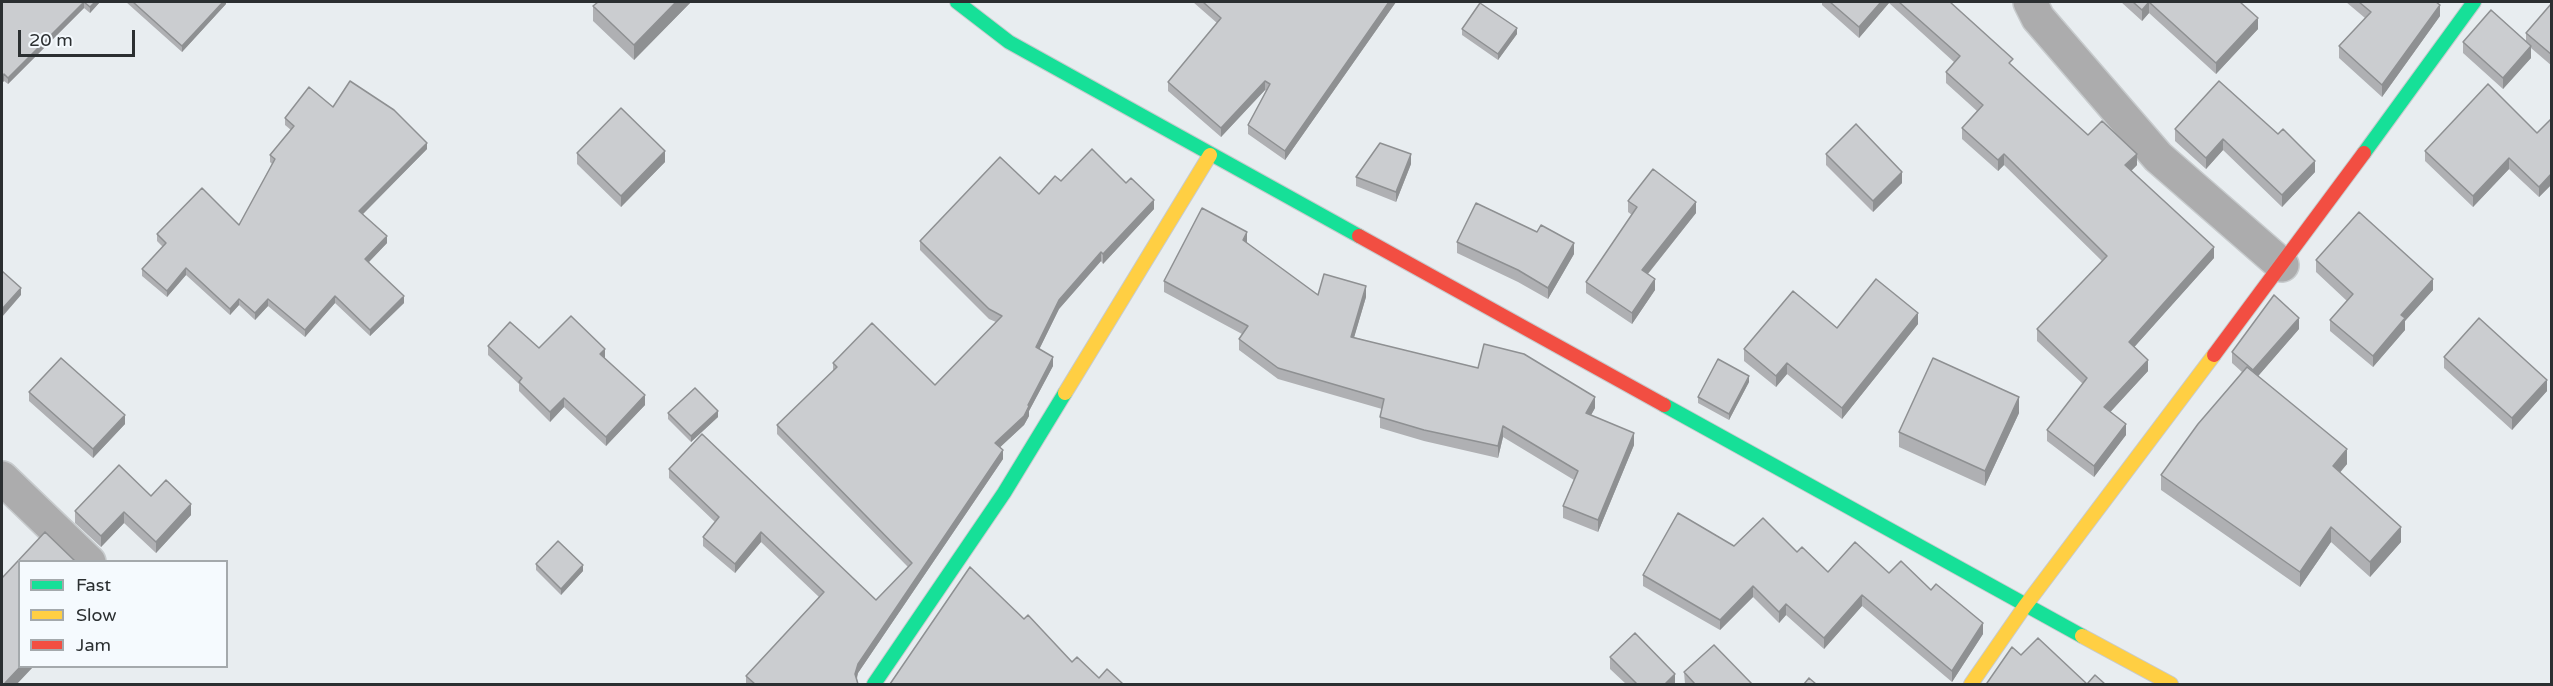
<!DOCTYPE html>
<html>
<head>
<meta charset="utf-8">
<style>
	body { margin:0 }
	#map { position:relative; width:2553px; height:686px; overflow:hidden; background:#e8edf0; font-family:"Varela Round",sans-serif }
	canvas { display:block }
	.frame { position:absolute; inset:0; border:3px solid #2b2f31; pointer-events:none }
	.legend { position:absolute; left:18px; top:560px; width:210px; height:108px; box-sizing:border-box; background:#f5fafe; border:2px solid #a4a9ac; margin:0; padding:8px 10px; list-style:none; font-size:18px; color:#2b2f31 }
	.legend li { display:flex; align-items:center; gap:12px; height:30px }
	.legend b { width:30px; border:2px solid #a4a9ac }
	.scale { position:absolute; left:18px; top:30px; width:117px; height:27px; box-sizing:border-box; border:3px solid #2b2f31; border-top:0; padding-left:8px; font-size:18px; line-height:21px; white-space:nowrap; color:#2b2f31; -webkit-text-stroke:4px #f5fafe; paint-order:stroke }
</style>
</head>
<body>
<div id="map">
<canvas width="2553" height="686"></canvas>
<div class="frame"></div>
<ul class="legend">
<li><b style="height:8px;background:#16e098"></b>Fast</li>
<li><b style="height:8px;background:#ffcf43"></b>Slow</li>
<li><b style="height:8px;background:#f24e42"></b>Jam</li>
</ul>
<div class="scale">20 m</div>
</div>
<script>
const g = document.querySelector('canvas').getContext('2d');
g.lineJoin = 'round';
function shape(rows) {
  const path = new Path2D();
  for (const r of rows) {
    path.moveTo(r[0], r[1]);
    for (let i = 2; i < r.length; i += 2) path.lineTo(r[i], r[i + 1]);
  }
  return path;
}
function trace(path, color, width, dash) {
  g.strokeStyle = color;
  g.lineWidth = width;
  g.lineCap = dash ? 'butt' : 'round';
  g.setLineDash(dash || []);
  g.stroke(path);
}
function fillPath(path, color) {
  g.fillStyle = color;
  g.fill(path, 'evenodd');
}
const street = shape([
	[2030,2,2038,18,2158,157,2282,265],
	[2,478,89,562]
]);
const fast = shape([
	[957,2,1009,42,1359,236],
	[2364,153,2474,2],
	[1664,405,2082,636],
	[874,684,1004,493,1065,393]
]);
const slow = shape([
	[1065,393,1210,155],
	[2082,636,2171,684],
	[1971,684,2025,606,2214,355]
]);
const jam = shape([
	[1359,236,1664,405],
	[2214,355,2364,153]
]);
trace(street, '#c7cbcd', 36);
trace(fast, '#c7cbcd', 16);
trace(slow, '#c7cbcd', 16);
trace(jam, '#c7cbcd', 16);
trace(street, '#acacad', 33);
trace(fast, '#16e098', 14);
trace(slow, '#ffcf43', 14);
trace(jam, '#f24e42', 14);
fillPath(shape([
	[2,2,100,2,90,13,84,8,8,84,4,81,2,83],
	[126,2,226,2,226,4,182,52],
	[691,2,634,60,593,21,593,6],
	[1193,2,1396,2,1285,160,1248,134,1248,125,1266,91,1265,90,1221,137,1168,91,1168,82,1217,23],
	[1822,2,1950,2,2013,67,2088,135,2137,165,2131,171,2214,258,2134,347,2148,371,2110,412,2126,435,2094,477,2047,441,2047,430,2083,384,2037,341,2037,329,2102,261,2004,165,1998,171,1962,139,1962,128,1977,111,1946,83,1946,72,1954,62,1889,3,1859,38,1822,5],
	[2121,2,2240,2,2258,29,2216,74,2149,13,2142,21],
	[2346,2,2436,2,2440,16,2382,97,2339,58,2339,46,2365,18],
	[2552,4,2552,66,2531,48,2531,58,2503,89,2463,53,2463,42,2526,42,2526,33],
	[1462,29,1517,34,1498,60,1462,35],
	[2219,81,2315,172,2282,207,2223,150,2206,169,2175,141,2175,129],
	[333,107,427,149,363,214,387,243,369,262,404,303,370,336,335,303,305,337,268,306,255,320,239,305,230,315,186,275,167,297,142,276,142,269,163,247,157,241,157,234,239,225,272,164,270,162,270,155,291,130,285,125,285,118],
	[2552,118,2552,184,2539,197,2509,169,2473,207,2425,161,2425,151,2537,133],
	[577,153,665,162,621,207,577,164],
	[1826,154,1902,183,1873,212,1826,165],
	[1411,164,1396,202,1356,186,1356,177],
	[1061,181,1154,209,1103,264,1101,261,1059,309,1039,349,1053,366,1029,411,1029,416,1024,425,1000,447,1003,459,858,673,857,679,858,684,746,684,746,676,819,597,761,542,735,573,703,546,703,537,715,522,669,478,669,469,876,600,908,567,777,434,777,425,833,371,833,363,935,385,996,322,989,319,920,250,920,241,1039,194],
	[1628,201,1696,213,1648,274,1655,290,1632,324,1586,293,1586,282,1632,215,1628,212],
	[1457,242,1574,254,1548,299,1518,282,1457,253],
	[1247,243,1318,295,1366,297,1354,337,1595,408,1591,415,1634,445,1598,532,1563,518,1563,506,1574,480,1503,437,1498,458,1424,441,1380,428,1380,417,1382,409,1278,379,1239,350,1239,339,1242,334,1164,292,1164,281],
	[2316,260,2433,290,2405,321,2405,330,2373,367,2330,331,2330,320,2347,301,2316,272],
	[1918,324,1842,419,1787,374,1776,387,1744,361,1744,349,1837,328],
	[2299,329,2258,376,2347,464,2340,472,2401,542,2370,577,2331,542,2300,587,2161,490,2161,475,2242,372,2232,363,2232,352],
	[488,346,539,348,605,358,645,405,606,446,564,407,550,422,519,391,519,384,488,355],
	[2444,357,2547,391,2512,430,2444,368],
	[1749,382,1729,420,1698,403,1698,397],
	[29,392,125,424,93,458,29,401],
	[668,413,718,417,691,442,668,419],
	[2019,413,1985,486,1899,447,1899,432],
	[151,496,191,515,156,553,124,523,101,547,75,523,75,511],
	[1734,546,1797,552,1828,572,1889,573,1931,590,1983,634,1952,682,1862,606,1824,649,1786,615,1779,623,1753,597,1720,630,1643,586,1643,575],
	[536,564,583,571,561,595,536,570],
	[1610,657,1675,684,1626,684,1610,669],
	[1684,672,1752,684,1685,684]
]), '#afb0b3');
fillPath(shape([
	[84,2,84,8,8,84,8,78],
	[95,2,100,2,90,13,90,7],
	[223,2,226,2,226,4,182,52,182,46],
	[676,2,691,2,634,60,634,45],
	[1389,2,1396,2,1285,160,1285,151],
	[1881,2,1889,2,1889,3,1859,38,1859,27],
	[2149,2,2149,13,2142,21,2142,10],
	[2440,5,2440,16,2382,97,2382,85],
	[2258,18,2258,29,2216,74,2216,63],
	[1517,28,1517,34,1498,60,1498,54],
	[2531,46,2531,58,2503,89,2503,78],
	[4,74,4,81,2,83,2,77],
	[1265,81,1265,90,1221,137,1221,128],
	[2223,139,2223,150,2206,169,2206,158],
	[427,143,427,149,359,218,359,211],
	[665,151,665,162,621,207,621,196],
	[1411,154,1411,164,1396,202,1396,192],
	[2004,154,2004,165,1998,171,1998,160],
	[2137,154,2137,165,2125,177,2125,165],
	[2509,158,2509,169,2473,207,2473,196],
	[2315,161,2315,172,2282,207,2282,195],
	[1902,172,1902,183,1873,212,1873,201],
	[2552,173,2552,184,2539,197,2539,187],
	[1154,200,1154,209,1103,264,1103,254],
	[1696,202,1696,213,1642,281,1642,270],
	[1247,232,1247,244,1243,240],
	[387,236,387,243,365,266,365,259],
	[1574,243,1574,254,1548,299,1548,288],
	[2214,247,2214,258,2129,353,2129,342],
	[1101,252,1101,261,1059,309,1036,356,1036,347,1059,300],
	[186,268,186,275,167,297,167,291],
	[1655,279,1655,290,1632,324,1632,313],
	[2433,279,2433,290,2405,321,2405,330,2373,367,2373,356,2401,315],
	[1366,286,1366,297,1351,348,1351,337],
	[21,288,21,295,2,317,2,309],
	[335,296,335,303,305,337,305,330],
	[404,296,404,303,370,336,370,330],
	[239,299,239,305,230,315,230,309],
	[268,299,268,306,255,320,255,313],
	[1918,313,1918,324,1842,419,1842,408],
	[2299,318,2299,329,2253,382,2253,370],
	[605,349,605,359,600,354],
	[1053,357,1053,366,1029,411,1029,416,1024,425,995,452,995,443,1028,405],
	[2148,360,2148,371,2104,419,2104,407],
	[1787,363,1787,374,1776,387,1776,376],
	[1749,376,1749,382,1729,420,1729,414],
	[2547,380,2547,391,2512,430,2512,418],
	[645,395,645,405,606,446,606,437],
	[1595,397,1595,408,1586,424,1586,413],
	[2019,397,2019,413,1985,486,1985,471],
	[564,398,564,407,550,422,550,412],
	[718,411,718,417,691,442,691,436],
	[125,415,125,424,93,458,93,449],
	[2126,424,2126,435,2094,477,2094,466],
	[1503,426,1503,437,1498,458,1498,446],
	[1634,433,1634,445,1598,532,1598,520],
	[2347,449,2347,464,2333,481,2333,466],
	[1003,450,1003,459,858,673,855,683,855,674,858,664],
	[191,504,191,515,156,553,156,542],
	[124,512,124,523,101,547,101,536],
	[2331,527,2331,542,2300,587,2300,572],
	[2401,527,2401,542,2370,577,2370,562],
	[761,532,761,542,735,573,735,564],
	[583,565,583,571,561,595,561,589],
	[1753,586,1753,597,1720,630,1720,620],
	[1862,595,1862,606,1824,649,1824,638],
	[1786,604,1786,615,1779,623,1779,612],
	[1983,623,1983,634,1952,682,1952,671],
	[21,666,34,666,17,684,4,684],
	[1675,674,1675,684,1665,684]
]), '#8e9092');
const building = shape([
	[2,2,84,2,8,78,4,74,2,77,2,2],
	[84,2,95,2,90,7,84,2],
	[133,2,223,2,182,46,133,2],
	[598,2,676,2,634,45,593,6,598,2],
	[1203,2,1389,2,1285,151,1248,125,1270,84,1265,81,1221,128,1168,82,1221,18,1203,2],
	[1830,2,1881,2,1859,27,1830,2],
	[1899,2,1950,2,2013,59,2009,63,2088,135,2102,121,2137,154,2125,165,2214,247,2129,342,2148,360,2104,407,2126,424,2094,466,2047,430,2087,378,2037,329,2107,256,2004,154,1998,160,1962,128,1983,105,1946,72,1960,56,1899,2],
	[2133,2,2240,2,2258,18,2216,63,2149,2,2142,10,2133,2],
	[2359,2,2436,2,2440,5,2382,85,2339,46,2371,12,2359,2],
	[1480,3,1517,28,1498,54,1462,29,1480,3],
	[2551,4,2552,4,2552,55,2526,33,2551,4],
	[2491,10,2531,46,2503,78,2463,42,2491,10],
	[350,81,394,110,427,143,359,211,387,236,365,259,404,296,370,330,335,296,305,330,268,299,255,313,239,299,230,309,186,268,167,291,142,269,166,243,157,234,202,188,239,225,275,159,270,155,294,126,285,118,309,87,333,107,350,81],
	[2219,81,2278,134,2283,129,2315,161,2282,195,2223,139,2206,158,2175,129,2219,81],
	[2488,84,2537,133,2552,118,2552,173,2539,187,2509,158,2473,196,2425,151,2488,84],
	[621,108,665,151,621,196,577,153,621,108],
	[1856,124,1902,172,1873,201,1826,154,1856,124],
	[1380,143,1411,154,1396,192,1356,177,1380,143],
	[1092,149,1126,183,1131,178,1154,200,1103,254,1101,252,1059,300,1036,347,1053,357,1028,405,1029,406,1024,416,995,443,1003,450,858,664,855,674,858,684,755,684,746,676,824,592,761,532,735,564,703,537,719,517,669,469,702,434,876,600,912,563,777,425,837,367,833,363,872,323,935,385,1002,316,989,309,920,241,1000,157,1039,194,1055,176,1061,181,1092,149],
	[1653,169,1696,202,1642,270,1655,279,1632,313,1586,282,1637,207,1628,201,1653,169],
	[1476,203,1537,232,1541,225,1574,243,1548,288,1518,270,1457,242,1476,203],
	[1202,208,1247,232,1243,240,1318,295,1324,274,1366,286,1351,337,1478,368,1484,344,1524,354,1595,397,1586,413,1634,433,1598,520,1563,506,1578,471,1503,426,1498,446,1424,430,1380,417,1384,399,1278,368,1239,339,1248,326,1164,281,1202,208],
	[2359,212,2433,279,2401,315,2405,318,2373,356,2330,320,2353,294,2316,260,2359,212],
	[2,271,21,288,2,309,2,271],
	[1876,279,1918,313,1842,408,1787,363,1776,376,1744,349,1793,291,1837,328,1876,279],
	[2274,295,2299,318,2253,370,2232,352,2274,295],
	[571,316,605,349,600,354,645,395,606,437,564,398,550,412,519,382,522,378,488,346,510,322,539,348,571,316],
	[2479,318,2547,380,2512,418,2444,357,2479,318],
	[61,358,125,415,93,449,29,392,61,358],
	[1933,358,2019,397,1985,471,1899,432,1933,358],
	[1718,359,1749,376,1729,414,1698,397,1718,359],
	[2247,367,2347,449,2333,466,2401,527,2370,562,2331,527,2300,572,2161,475,2198,424,2247,367],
	[695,388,718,411,691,436,668,413,695,388],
	[119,465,151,496,166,480,191,504,156,542,124,512,101,536,75,511,119,465],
	[1678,513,1734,546,1763,518,1797,552,1802,547,1828,572,1855,542,1889,573,1901,561,1931,590,1936,584,1983,623,1952,671,1862,595,1824,638,1786,604,1779,612,1753,586,1720,620,1643,575,1678,513],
	[45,532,75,561,20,561,20,666,21,666,4,684,2,684,2,578,45,532],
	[558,541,583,565,561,589,536,564,558,541],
	[970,567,1024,619,1028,615,1072,662,1077,657,1099,678,1107,669,1123,684,890,684,970,567],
	[1635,633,1675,674,1665,684,1637,684,1610,657,1635,633],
	[2038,638,2087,684,2095,675,2105,684,1988,684,1987,683,2012,647,2021,655,2038,638],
	[1714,645,1752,684,1695,684,1684,672,1714,645],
	[1809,678,1816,684,1804,684,1809,678]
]);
fillPath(building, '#cbcdd0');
trace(building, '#8e9092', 1.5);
</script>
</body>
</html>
